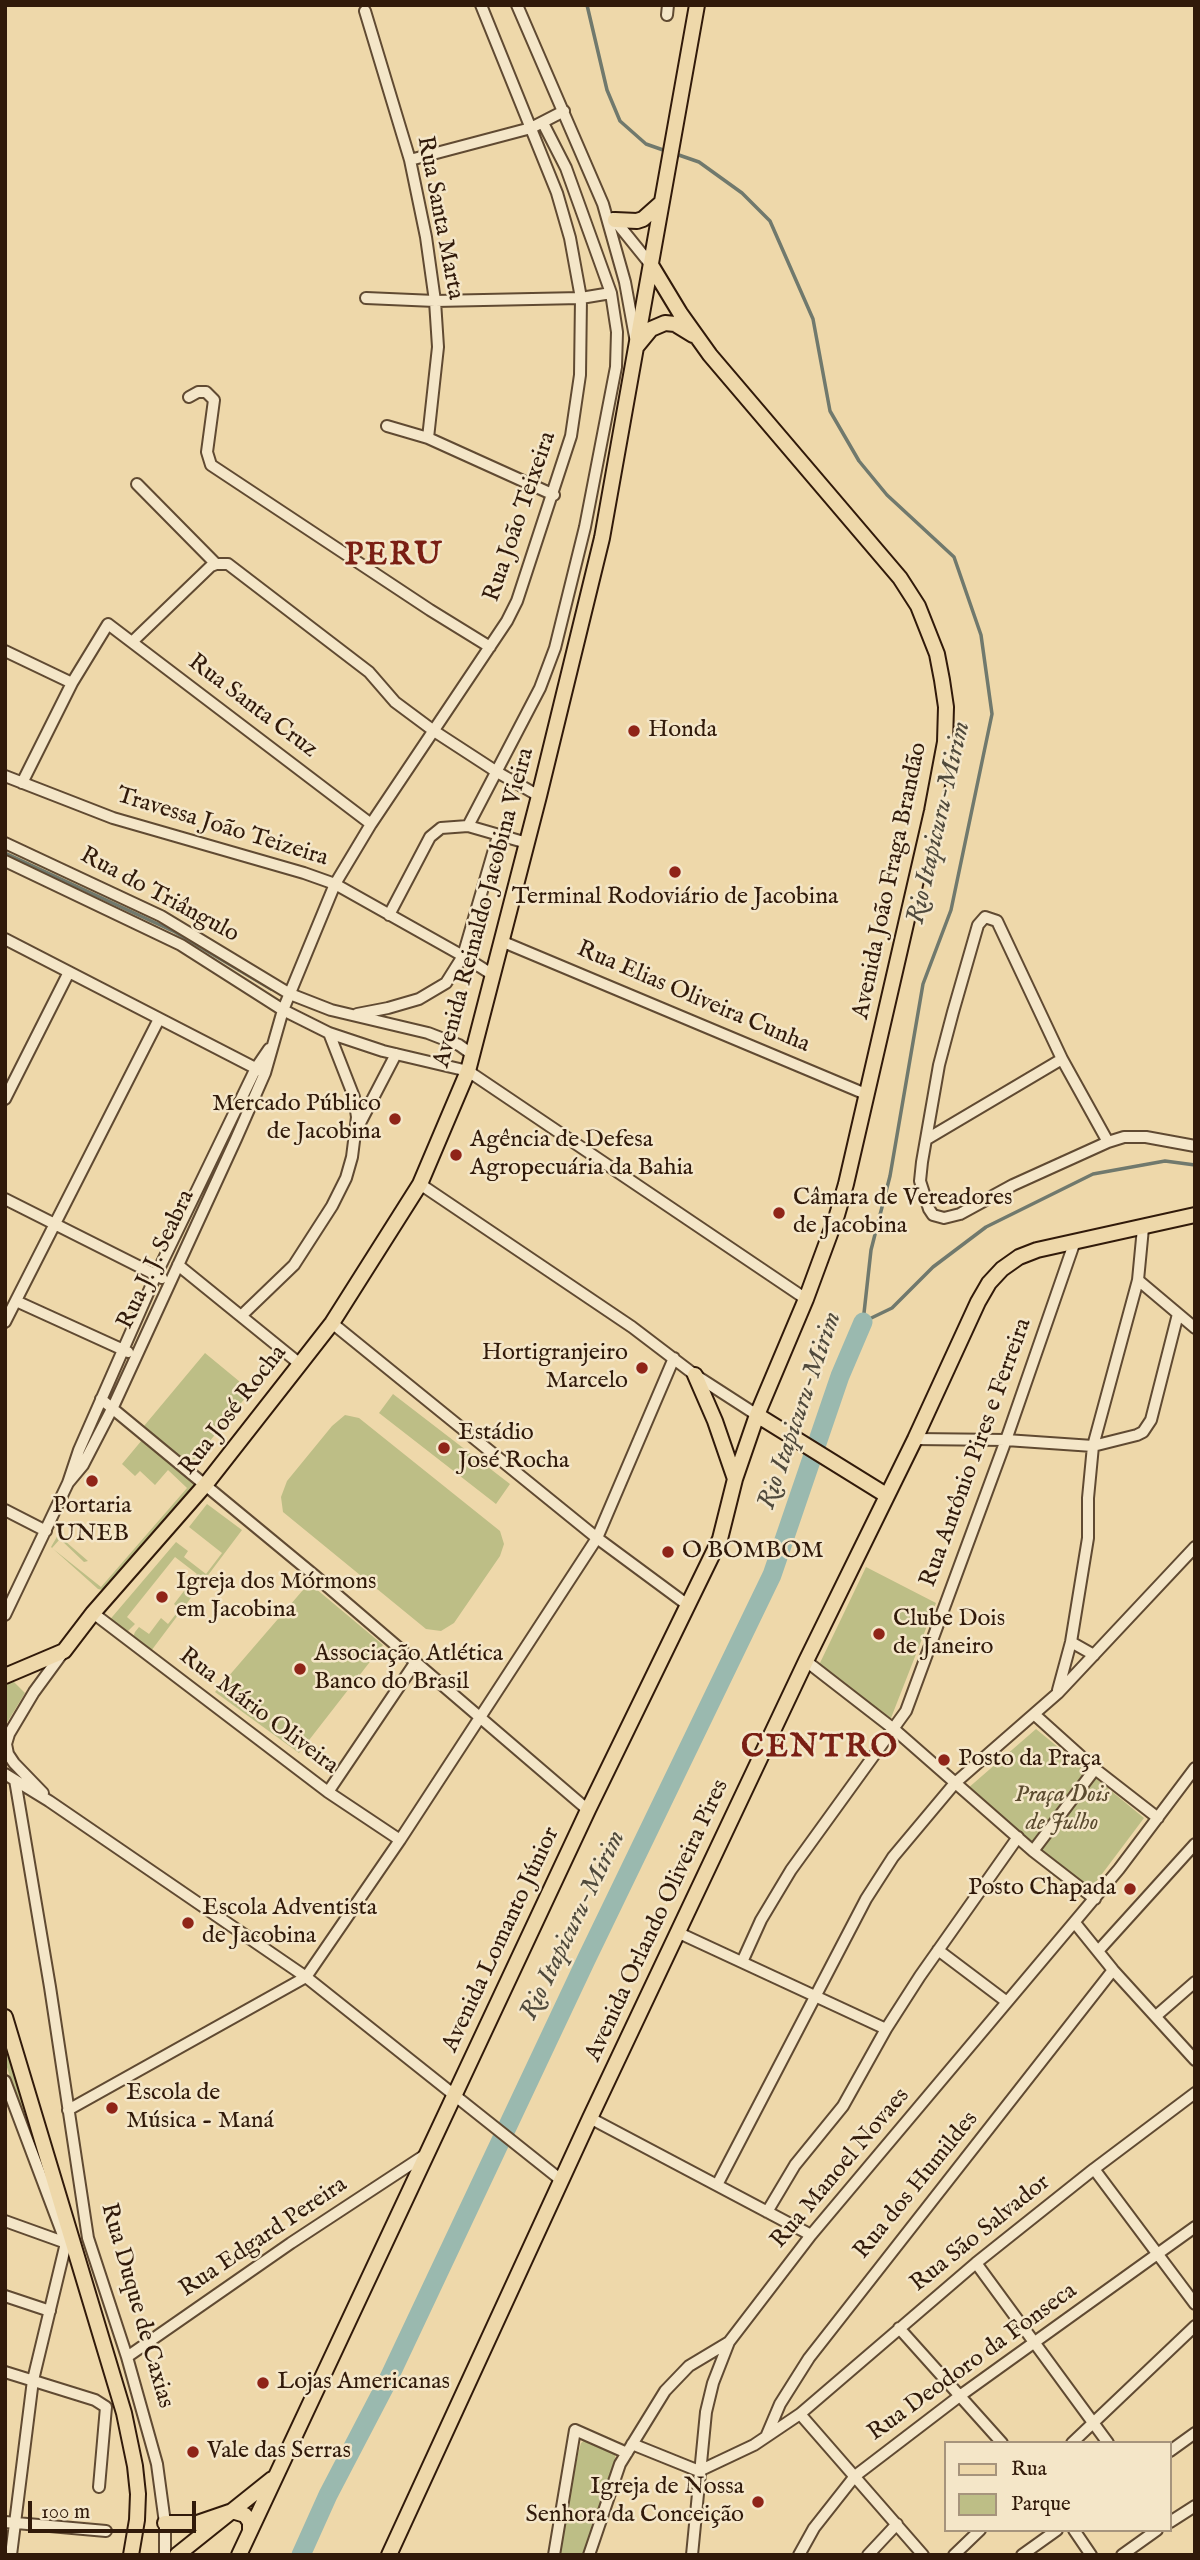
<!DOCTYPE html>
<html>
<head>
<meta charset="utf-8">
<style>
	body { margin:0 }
	#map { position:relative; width:1200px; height:2560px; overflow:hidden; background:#eed8aa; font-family:"IM FELL English",serif }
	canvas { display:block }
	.frame { position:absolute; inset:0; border:7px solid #311a0a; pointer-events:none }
	.legend { position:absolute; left:944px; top:2441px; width:228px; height:91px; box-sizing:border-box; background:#f4e6c8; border:2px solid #a6947c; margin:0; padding:9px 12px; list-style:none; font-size:21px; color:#311a0a }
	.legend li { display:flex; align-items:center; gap:14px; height:35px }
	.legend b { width:35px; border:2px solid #a6947c }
	.scale { position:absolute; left:28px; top:2501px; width:168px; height:32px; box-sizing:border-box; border:4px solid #311a0a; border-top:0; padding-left:9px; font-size:21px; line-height:24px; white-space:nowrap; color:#311a0a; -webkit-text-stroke:5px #f4e6c8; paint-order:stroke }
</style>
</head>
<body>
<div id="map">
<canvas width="1200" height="2560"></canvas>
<div class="frame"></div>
<ul class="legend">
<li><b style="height:9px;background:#eed8aa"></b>Rua</li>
<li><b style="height:19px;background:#bdbe86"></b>Parque</li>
</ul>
<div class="scale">100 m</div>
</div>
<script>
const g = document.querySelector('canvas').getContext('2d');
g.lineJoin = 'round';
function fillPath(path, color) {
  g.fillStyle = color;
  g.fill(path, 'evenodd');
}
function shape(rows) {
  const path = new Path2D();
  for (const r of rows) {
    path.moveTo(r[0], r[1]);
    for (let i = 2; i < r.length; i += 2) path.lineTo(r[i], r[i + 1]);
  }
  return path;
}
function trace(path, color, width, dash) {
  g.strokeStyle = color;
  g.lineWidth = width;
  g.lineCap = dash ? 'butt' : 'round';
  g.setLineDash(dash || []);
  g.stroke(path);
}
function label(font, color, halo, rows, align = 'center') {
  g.font = font + ' "IM FELL English",serif';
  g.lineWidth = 5;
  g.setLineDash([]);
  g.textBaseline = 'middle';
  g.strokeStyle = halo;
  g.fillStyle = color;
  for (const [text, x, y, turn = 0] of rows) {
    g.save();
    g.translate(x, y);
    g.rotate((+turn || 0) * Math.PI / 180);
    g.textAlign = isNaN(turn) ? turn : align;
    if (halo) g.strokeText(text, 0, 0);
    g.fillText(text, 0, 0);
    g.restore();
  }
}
fillPath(shape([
	[205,1353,251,1391,190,1465,144,1426],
	[393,1394,510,1484,496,1504,379,1413],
	[345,1415,359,1418,500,1531,504,1544,500,1556,454,1623,441,1631,426,1629,283,1512,281,1497,287,1481,332,1426],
	[147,1434,201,1480,106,1591,98,1589,51,1547,58,1535,88,1561,84,1562,60,1539,52,1548,101,1587,187,1488,168,1470,155,1485,140,1471,135,1476,122,1464],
	[207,1504,242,1530,148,1655,131,1642,135,1632,139,1627,149,1634,161,1618,168,1624,180,1609,174,1604,197,1574,175,1557,127,1617,135,1624,123,1636,107,1623,176,1542,188,1551,184,1557,206,1574,222,1553,189,1527],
	[866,1567,936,1603,891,1718,819,1665],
	[309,1583,383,1645,299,1753,215,1692],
	[12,1680,25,1693,5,1726,5,1684],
	[1036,1729,1144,1818,1090,1890,1027,1842,967,1789],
	[5,2024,32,2111,51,2207,5,2061],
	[588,2437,614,2450,616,2461,585,2555,558,2555,578,2454,581,2443]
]), '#bdbe86');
trace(shape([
	[587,5,607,90,620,121,646,144,666,151],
	[673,153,699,162,742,193,770,221,813,319,830,411,859,461,887,495,954,557,981,635,992,714,951,910,923,984,890,1176,871,1250,863,1322],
	[5,853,175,932,271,989],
	[863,1322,892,1308,933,1267,986,1227,1093,1174,1165,1161,1195,1165]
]), '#70796d', 3.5);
trace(shape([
	[301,2555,328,2495,387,2382,586,1960,772,1575,840,1376,863,1322]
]), '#9ab9af', 19);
const minor = shape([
	[517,5,603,204,625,282,635,337],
	[365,11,410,160,426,237,435,301,438,347,428,438],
	[667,15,668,5],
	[410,160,531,128,564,111],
	[613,218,651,265],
	[366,298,435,301,581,298,611,293],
	[189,397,198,392,206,392,214,400,207,452,211,465,430,610,490,647],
	[387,426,428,438,554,495],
	[137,484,216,564],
	[132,642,211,566,216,564,228,564,369,672,395,702,434,731,497,772,539,796],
	[5,651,72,683],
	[5,776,113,818,304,873,335,884,463,956,493,975],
	[22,783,72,683,108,624,371,824],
	[468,826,540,688,555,648,585,527,616,367,617,332,611,293,566,168,543,123],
	[5,843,161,916,290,994,331,1010,428,1033,459,1045,473,1055],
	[5,861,181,945,283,1010,329,1033,383,1051,468,1071,806,1299],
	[389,915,430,837,441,828,468,826,527,843],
	[5,939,261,1071],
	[501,941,868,1095],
	[357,1014,388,1008,419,999,446,983,463,956,498,836],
	[1062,1059,997,921,985,917,978,925,953,1012,939,1065,922,1162,920,1181,929,1209,933,1215,944,1218,960,1214,1013,1185,1108,1142,1124,1137,1146,1137,1195,1146],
	[5,1099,69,972],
	[358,1127,396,1054],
	[927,1139,1062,1059,1108,1142],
	[420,1184,632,1327,695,1375,757,1415],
	[5,1199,162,1278],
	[178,1265,300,1364],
	[1138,1280,1195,1328],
	[16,1301,128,1352],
	[241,1316,294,1265,332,1206,346,1178,352,1157,357,1117,354,1097,329,1033],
	[5,1322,159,1019],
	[332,1323,597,1538,689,1606],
	[101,1399,314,1575,588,1810],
	[915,1439,1006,1440,1093,1446,1137,1435,1143,1432,1151,1420,1178,1314],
	[68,1483,83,1465,113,1407,236,1139,265,1073,283,1010,335,884,371,824,507,621,517,601,571,436,580,375,581,298,570,238,557,193,481,5],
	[5,1510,46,1531],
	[93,1613,328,1792,400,1840],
	[5,1615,68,1483,79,1450,156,1275,256,1068,269,1049],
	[1071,1642,1094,1655],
	[806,1661,895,1730,1033,1851,1095,1899],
	[1058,1690,1071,1642,1088,1538,1088,1498,1093,1446,1138,1280,1143,1228],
	[1035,1715,1095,1769,1158,1818],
	[5,1774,49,1801,306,1977,561,2180],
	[15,1780,50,1987,88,2238,127,2357,157,2464,165,2523,165,2555],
	[328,1792,415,1663],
	[43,1793,14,1763,8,1754,6,1744,9,1734,34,1692,64,1651],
	[1033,1851,1095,1769],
	[1075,1923,1113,1970,1195,2060],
	[679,1933,886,2029],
	[938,1950,1007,2002],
	[1099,1950,1195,1844],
	[742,1962,761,1920,791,1870,906,1711,1006,1440,1075,1241],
	[1156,2016,1195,1982],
	[5,2081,66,2243,33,2380,11,2555],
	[68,2110,306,1977,400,1840,597,1538,674,1358],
	[590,2118,811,2235],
	[1094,2169,1195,2304],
	[717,2185,866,1899,893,1857,955,1783,1058,1693,1195,1547],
	[767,2212,795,2165,843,2106,886,2029,920,1976,1018,1837],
	[5,2221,69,2244],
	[976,2263,1108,2443],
	[5,2296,50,2311],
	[899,2328,1002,2443],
	[127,2357,291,2243,425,2155],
	[5,2372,95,2400,106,2407,99,2487],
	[800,2414,923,2555],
	[766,2437,780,2404,809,2358,1113,1970],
	[1072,2443,1195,2326],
	[632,2444,699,2471],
	[1170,2451,1195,2433],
	[699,2471,754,2445,800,2414,976,2263,1094,2169,1195,2093],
	[5,2522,106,2531],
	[1170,2522,1195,2506],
	[1074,2530,1091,2555],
	[554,2555,575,2430,627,2453],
	[589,2555,620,2464,665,2391,689,2366,729,2342],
	[692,2555,706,2412,713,2383,729,2342,811,2235,1119,1869,1195,1768],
	[799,2555,814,2528,855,2476,961,2395,1195,2227],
	[868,2555,897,2524],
	[954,2555,980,2530],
	[1022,2555,1057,2530],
	[1122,2555,1157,2530]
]);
const major = shape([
	[615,220,637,221,643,219,661,203],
	[637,346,651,329,665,323,675,324,693,335],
	[695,1375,715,1421,735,1479],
	[757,1415,886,1495],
	[5,1676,64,1651,93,1613,206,1484,300,1364,332,1323,420,1184,468,1071,539,796,602,538,697,5],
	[5,2017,124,2413,135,2466,138,2494,137,2520,131,2555],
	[165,2523,197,2523,232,2511,245,2515,250,2522,250,2530],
	[177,2555,272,2479],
	[239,2555,588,1810,720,1539,735,1479,757,1415,806,1299,837,1215,846,1184,932,811,945,742,946,707,942,680,937,654,918,606,900,578,710,355,680,313,651,265],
	[389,2555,590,2118,806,1661,915,1439,978,1302,989,1283,1002,1269,1019,1257,1037,1250,1195,1215]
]);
trace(minor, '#604a32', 14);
trace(major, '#311a0a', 18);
trace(minor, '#f4e6c8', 10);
trace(major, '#eed8aa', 14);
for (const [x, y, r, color] of [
	[634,731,7,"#8f2418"],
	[675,872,7,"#8f2418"],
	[395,1119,7,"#8f2418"],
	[456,1155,7,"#8f2418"],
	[779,1213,7,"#8f2418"],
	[642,1368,7,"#8f2418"],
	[444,1448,7,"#8f2418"],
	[92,1481,7,"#8f2418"],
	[668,1552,7,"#8f2418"],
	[162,1597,7,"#8f2418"],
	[879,1634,7,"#8f2418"],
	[300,1669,7,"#8f2418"],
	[944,1760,7,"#8f2418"],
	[1130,1889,7,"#8f2418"],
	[188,1923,7,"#8f2418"],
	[112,2108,7,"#8f2418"],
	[263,2383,7,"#8f2418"],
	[193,2452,7,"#8f2418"],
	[758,2502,7,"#8f2418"]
]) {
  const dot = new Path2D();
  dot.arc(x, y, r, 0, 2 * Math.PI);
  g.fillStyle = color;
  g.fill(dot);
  trace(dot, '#f4e6c8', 2.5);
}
label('24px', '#311a0a', '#f4e6c8', [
	["Rua Santa Marta",439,218,79],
	["Rua João Teixeira",521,517,-71],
	["Rua Santa Cruz",252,707,37],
	["Travessa João Teizeira",222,828,17],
	["Avenida João Fraga Brandão",891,881,-78],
	["Rua do Triângulo",159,896,28],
	["Avenida Reinaldo Jacobina Vieira",485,908,-75],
	["Rua Elias Oliveira Cunha",693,998,23],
	["Rua J. J. Seabra",157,1260,-65],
	["Rua José Rocha",234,1411,-52],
	["Rua Antônio Pires e Ferreira",977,1453,-70],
	["Rua Mário Oliveira",258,1712,37],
	["Avenida Orlando Oliveira Pires",658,1921,-65],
	["Avenida Lomanto Júnior",502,1940,-65],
	["Rua Manoel Novaes",841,2169,-50],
	["Rua dos Humildes",917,2186,-51],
	["Rua São Salvador",981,2234,-39],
	["Rua Edgard Pereira",264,2238,-34],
	["Rua Duque de Caxias",136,2306,74],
	["Rua Deodoro da Fonseca",973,2363,-36]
]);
label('24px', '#311a0a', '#f4e6c8', [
	["Honda",648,731],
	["Terminal Rodoviário de Jacobina",675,898,"center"],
	["Mercado Público",381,1105,"right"],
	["de Jacobina",381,1133,"right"],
	["Agência de Defesa",470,1141],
	["Agropecuária da Bahia",470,1169],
	["Câmara de Vereadores",793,1199],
	["de Jacobina",793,1227],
	["Hortigranjeiro",628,1354,"right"],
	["Marcelo",628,1382,"right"],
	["Estádio",458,1434],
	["José Rocha",458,1462],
	["Portaria",92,1507,"center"],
	["UNEB",92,1535,"center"],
	["O BOMBOM",682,1552],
	["Igreja dos Mórmons",176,1583],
	["em Jacobina",176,1611],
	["Clube Dois",893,1620],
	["de Janeiro",893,1648],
	["Associação Atlética",314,1655],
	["Banco do Brasil",314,1683],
	["Posto da Praça",958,1760],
	["Posto Chapada",1116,1889,"right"],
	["Escola Adventista",202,1909],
	["de Jacobina",202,1937],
	["Escola de",126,2094],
	["Música - Maná",126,2122],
	["Lojas Americanas",277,2383],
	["Vale das Serras",207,2452],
	["Igreja de Nossa",744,2488,"right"],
	["Senhora da Conceição",744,2516,"right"]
], 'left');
label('italic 24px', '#5b4b2f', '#f4e6c8', [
	["Praça Dois",1062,1796],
	["de Julho",1062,1824]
]);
label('italic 26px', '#504a3c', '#f4e6c8', [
	["Rio Itapicuru-Mirim",940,823,-77],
	["Rio Itapicuru-Mirim",801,1411,-71],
	["Rio Itapicuru-Mirim",574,1926,-64]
]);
g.letterSpacing = '2px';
label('bold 32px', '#7a1f14', '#f4e6c8', [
	["PERU",394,557],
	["CENTRO",820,1749]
]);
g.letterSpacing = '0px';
</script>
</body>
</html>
